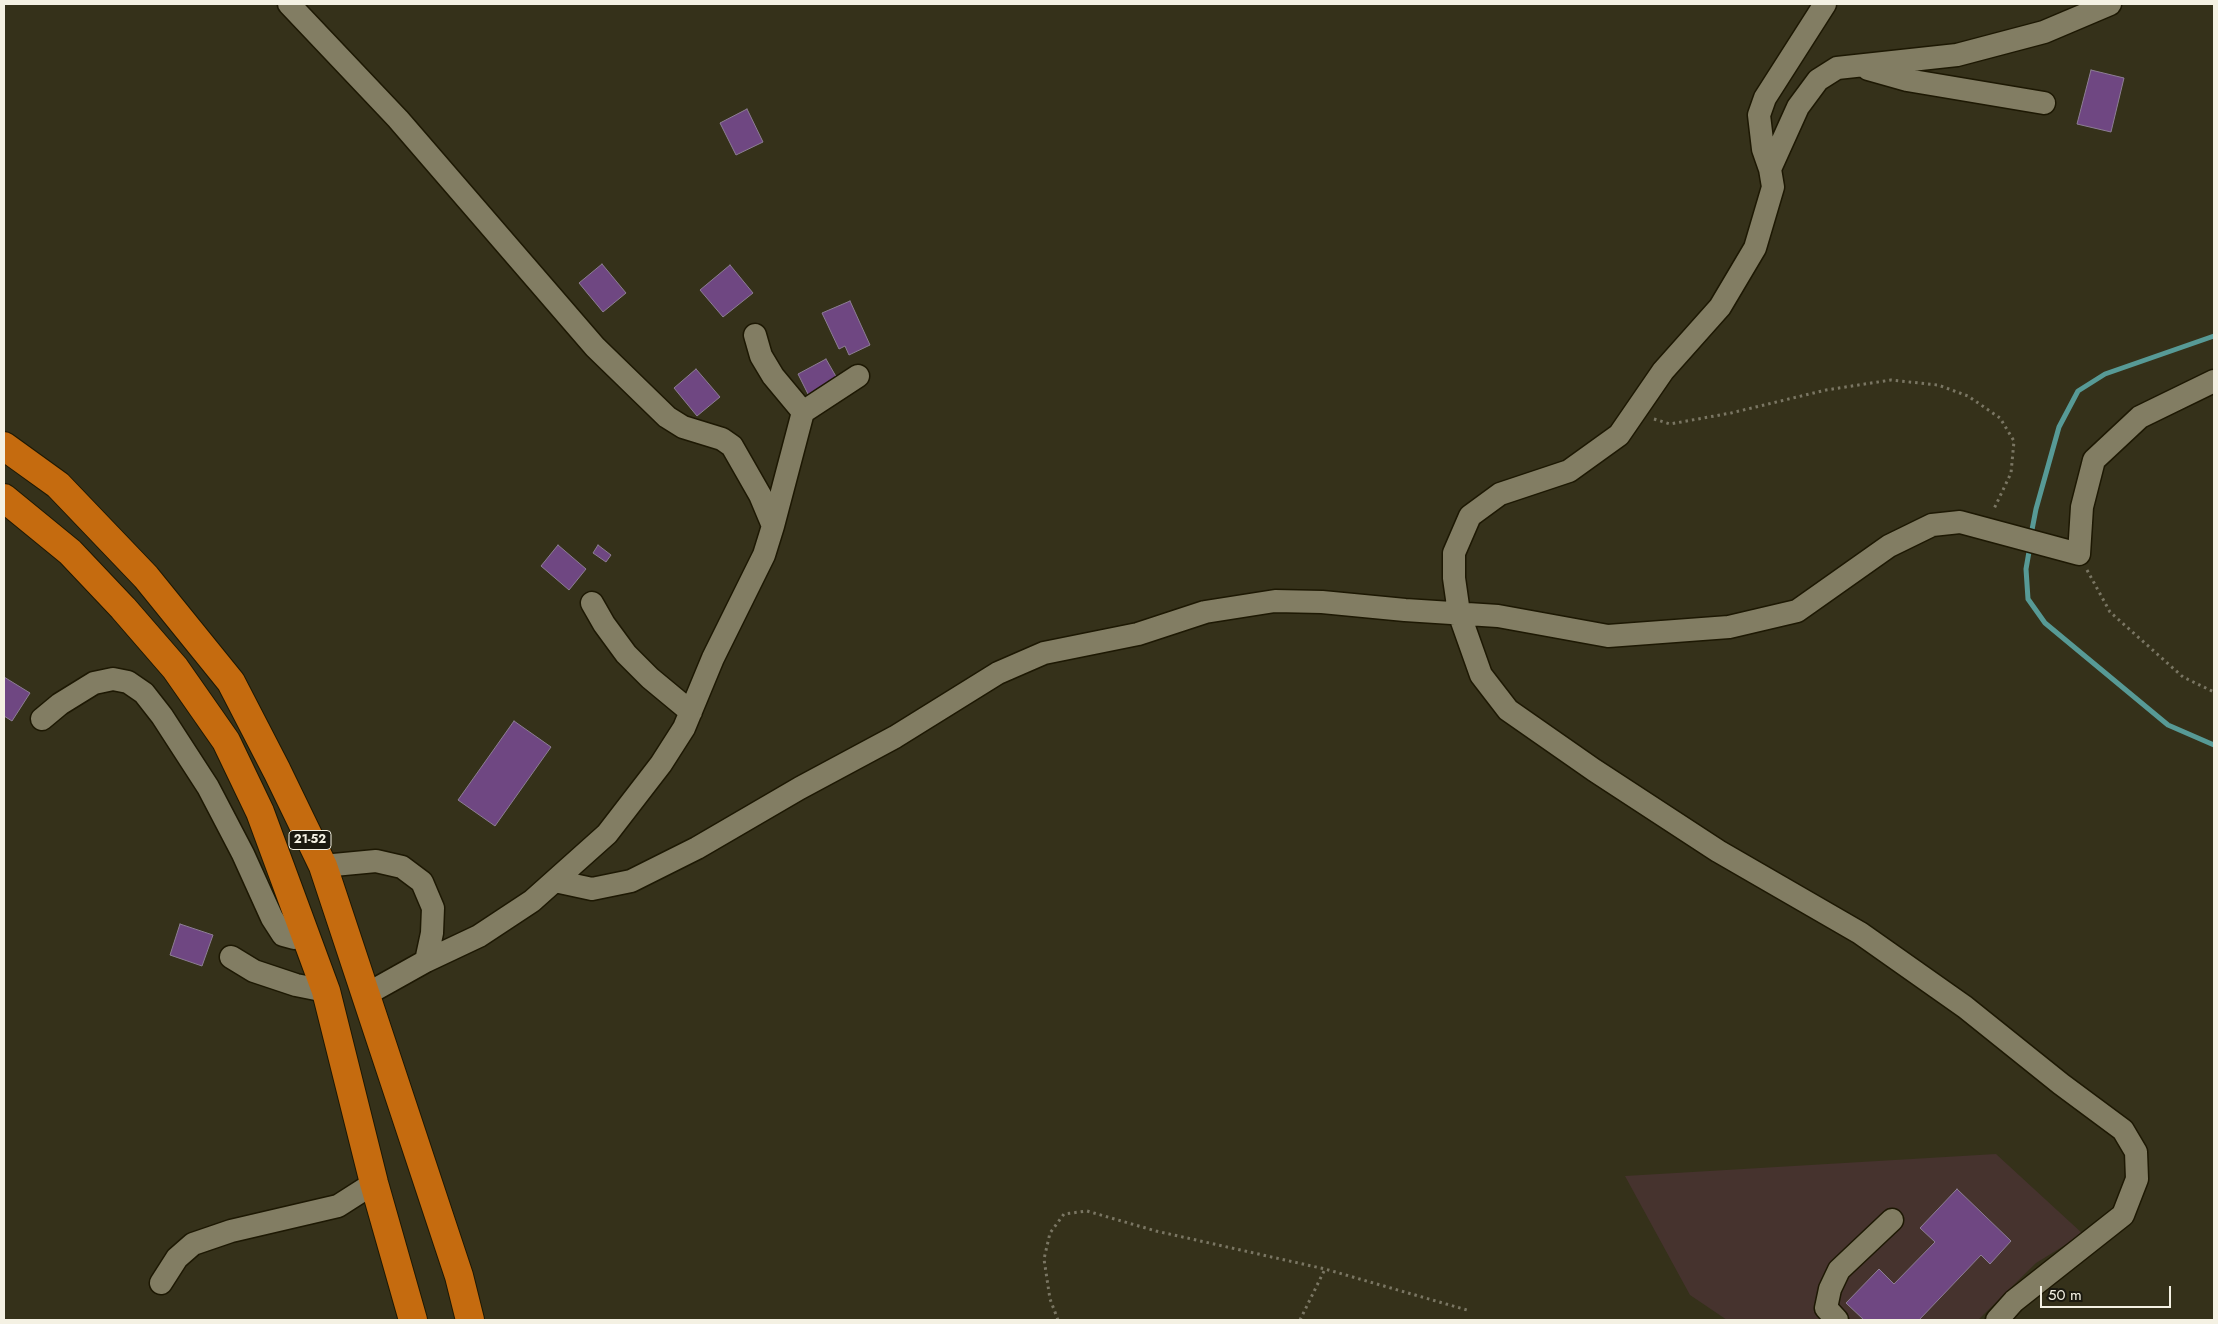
<!DOCTYPE html>
<html>
<head>
<meta charset="utf-8">
<style>
	body { margin:0 }
	#map { position:relative; width:2218px; height:1324px; overflow:hidden; background:#35311a; font-family:Jost,sans-serif }
	canvas { display:block }
	.frame { position:absolute; inset:0; border:5px solid #f4f1e3; pointer-events:none }
	.scale { position:absolute; left:2040px; top:1286px; width:131px; height:22px; box-sizing:border-box; border:2px solid #f4f1e3; border-top:0; padding-left:6px; font-size:15px; line-height:18px; white-space:nowrap; color:#f4f1e3; -webkit-text-stroke:4px #1b190f; paint-order:stroke }
</style>
</head>
<body>
<div id="map">
<canvas width="2218" height="1324"></canvas>
<div class="frame"></div>
<div class="scale">50 m</div>
</div>
<script>
const g = document.querySelector('canvas').getContext('2d');
g.lineJoin = 'round';
function fillPath(path, color) {
  g.fillStyle = color;
  g.fill(path, 'evenodd');
}
function shape(rows) {
  const path = new Path2D();
  for (const r of rows) {
    path.moveTo(r[0], r[1]);
    for (let i = 2; i < r.length; i += 2) path.lineTo(r[i], r[i + 1]);
  }
  return path;
}
function trace(path, color, width, dash) {
  g.strokeStyle = color;
  g.lineWidth = width;
  g.lineCap = dash ? 'butt' : 'round';
  g.setLineDash(dash || []);
  g.stroke(path);
}
function label(font, color, halo, rows, align = 'center') {
  g.font = font + ' Jost,sans-serif';
  g.lineWidth = 4.5;
  g.setLineDash([]);
  g.textBaseline = 'middle';
  g.strokeStyle = halo;
  g.fillStyle = color;
  for (const [text, x, y, turn = 0] of rows) {
    g.save();
    g.translate(x, y);
    g.rotate((+turn || 0) * Math.PI / 180);
    g.textAlign = isNaN(turn) ? turn : align;
    if (halo) g.strokeText(text, 0, 0);
    g.fillText(text, 0, 0);
    g.restore();
  }
}
fillPath(shape([
	[1996,1154,2083,1234,2036,1263,1978,1320,1727,1320,1690,1295,1625,1176]
]), '#46332e');
trace(shape([
	[2031,535,2036,509,2059,427,2078,391,2105,374,2214,336],
	[2030,546,2026,569,2028,599,2045,623,2168,725,2214,745]
]), '#579a96', 5);
const building = shape([
	[2091,70,2124,78,2111,132,2077,124,2091,70],
	[747,109,763,142,736,155,720,123,747,109],
	[602,264,626,293,603,312,579,283,602,264],
	[730,265,753,293,723,317,700,290,730,265],
	[850,301,870,345,849,355,845,346,839,349,822,313,850,301],
	[826,359,838,380,809,396,798,374,826,359],
	[696,369,720,397,697,416,674,388,696,369],
	[558,545,586,569,569,590,541,566,558,545],
	[598,545,611,555,606,562,593,553,598,545],
	[4,677,30,693,12,721,4,716,4,677],
	[514,721,551,747,495,826,458,800,514,721],
	[180,924,213,935,202,966,170,955,180,924],
	[1957,1189,2011,1241,1990,1264,1981,1255,1919,1320,1864,1320,1846,1303,1879,1269,1894,1284,1935,1242,1920,1228,1957,1189]
]);
fillPath(building, '#6f4782');
trace(building, '#8d7e94', 1);
const minor = shape([
	[289,4,398,119,595,347,667,417,683,427,722,439,732,446,760,495,773,526],
	[1825,4,1765,98,1759,115,1763,149,1770,169,1773,187,1755,248,1720,307,1663,371,1619,435,1569,471,1500,494,1470,516,1454,553,1454,578,1459,613,1481,675,1508,710,1594,770,1718,851,1860,933,1965,1007,2061,1084,2123,1130,2136,1152,2137,1179,2123,1215,2014,1301,1997,1320],
	[1868,69,1907,80,2044,103],
	[1770,169,1798,107,1818,80,1837,68,1957,55,2044,32,2110,4],
	[755,335,761,356,773,376,803,412],
	[592,603,604,624,626,654,650,678,691,712],
	[42,719,60,704,94,683,113,679,128,682,144,693,162,716,208,787,243,854,272,918,283,935,294,938,306,936],
	[323,866,376,861,402,867,422,882,433,908,432,933,426,961],
	[555,881,592,889,631,881,697,848,800,788,895,737,998,673,1044,653,1138,634,1205,612,1275,601,1322,602,1405,610,1498,616,1608,636,1729,627,1797,611,1889,546,1932,525,1960,522,2079,554,2082,507,2094,460,2140,417,2214,381],
	[231,957,254,971,296,985,326,991],
	[367,994,426,961,479,936,532,901,607,834,661,764,684,728,713,658,764,555,773,526,803,412,858,376],
	[161,1283,177,1258,193,1244,231,1231,338,1206,374,1183],
	[1837,1320,1826,1308,1830,1289,1839,1270,1892,1220]
]);
const highway = shape([
	[4,446,58,485,146,577,231,682,277,771,323,866,459,1276,470,1320],
	[4,498,70,552,123,608,175,668,226,741,260,812,326,991,374,1183,413,1320]
]);
trace(minor, '#1d1803', 25);
trace(highway, '#1d1803', 30);
trace(shape([
	[1654,419,1670,424,1731,413,1826,390,1891,380,1938,385,1968,396,2000,418,2014,441,2011,473,1993,511],
	[2087,570,2110,612,2183,677,2214,692],
	[1058,1320,1050,1299,1044,1259,1050,1233,1064,1214,1087,1211,1156,1231,1325,1269,1467,1310],
	[1300,1320,1325,1269]
]), '#7a7663', 3, [2.5, 4]);
trace(minor, '#827d63', 22);
trace(highway, '#c56b0f', 28);
for (const [x, y, w] of [
	[310,840,42]
]) {
  const box = new Path2D();
  box.roundRect(x - w / 2, y - 9.5, w, 19, 4);
  g.fillStyle = '#1b190f';
  g.fill(box);
  trace(box, '#f4f1e3', 1);
}
label('bold 12px', '#f4f1e3', null, [
	["21-52",310,840]
]);
</script>
</body>
</html>
